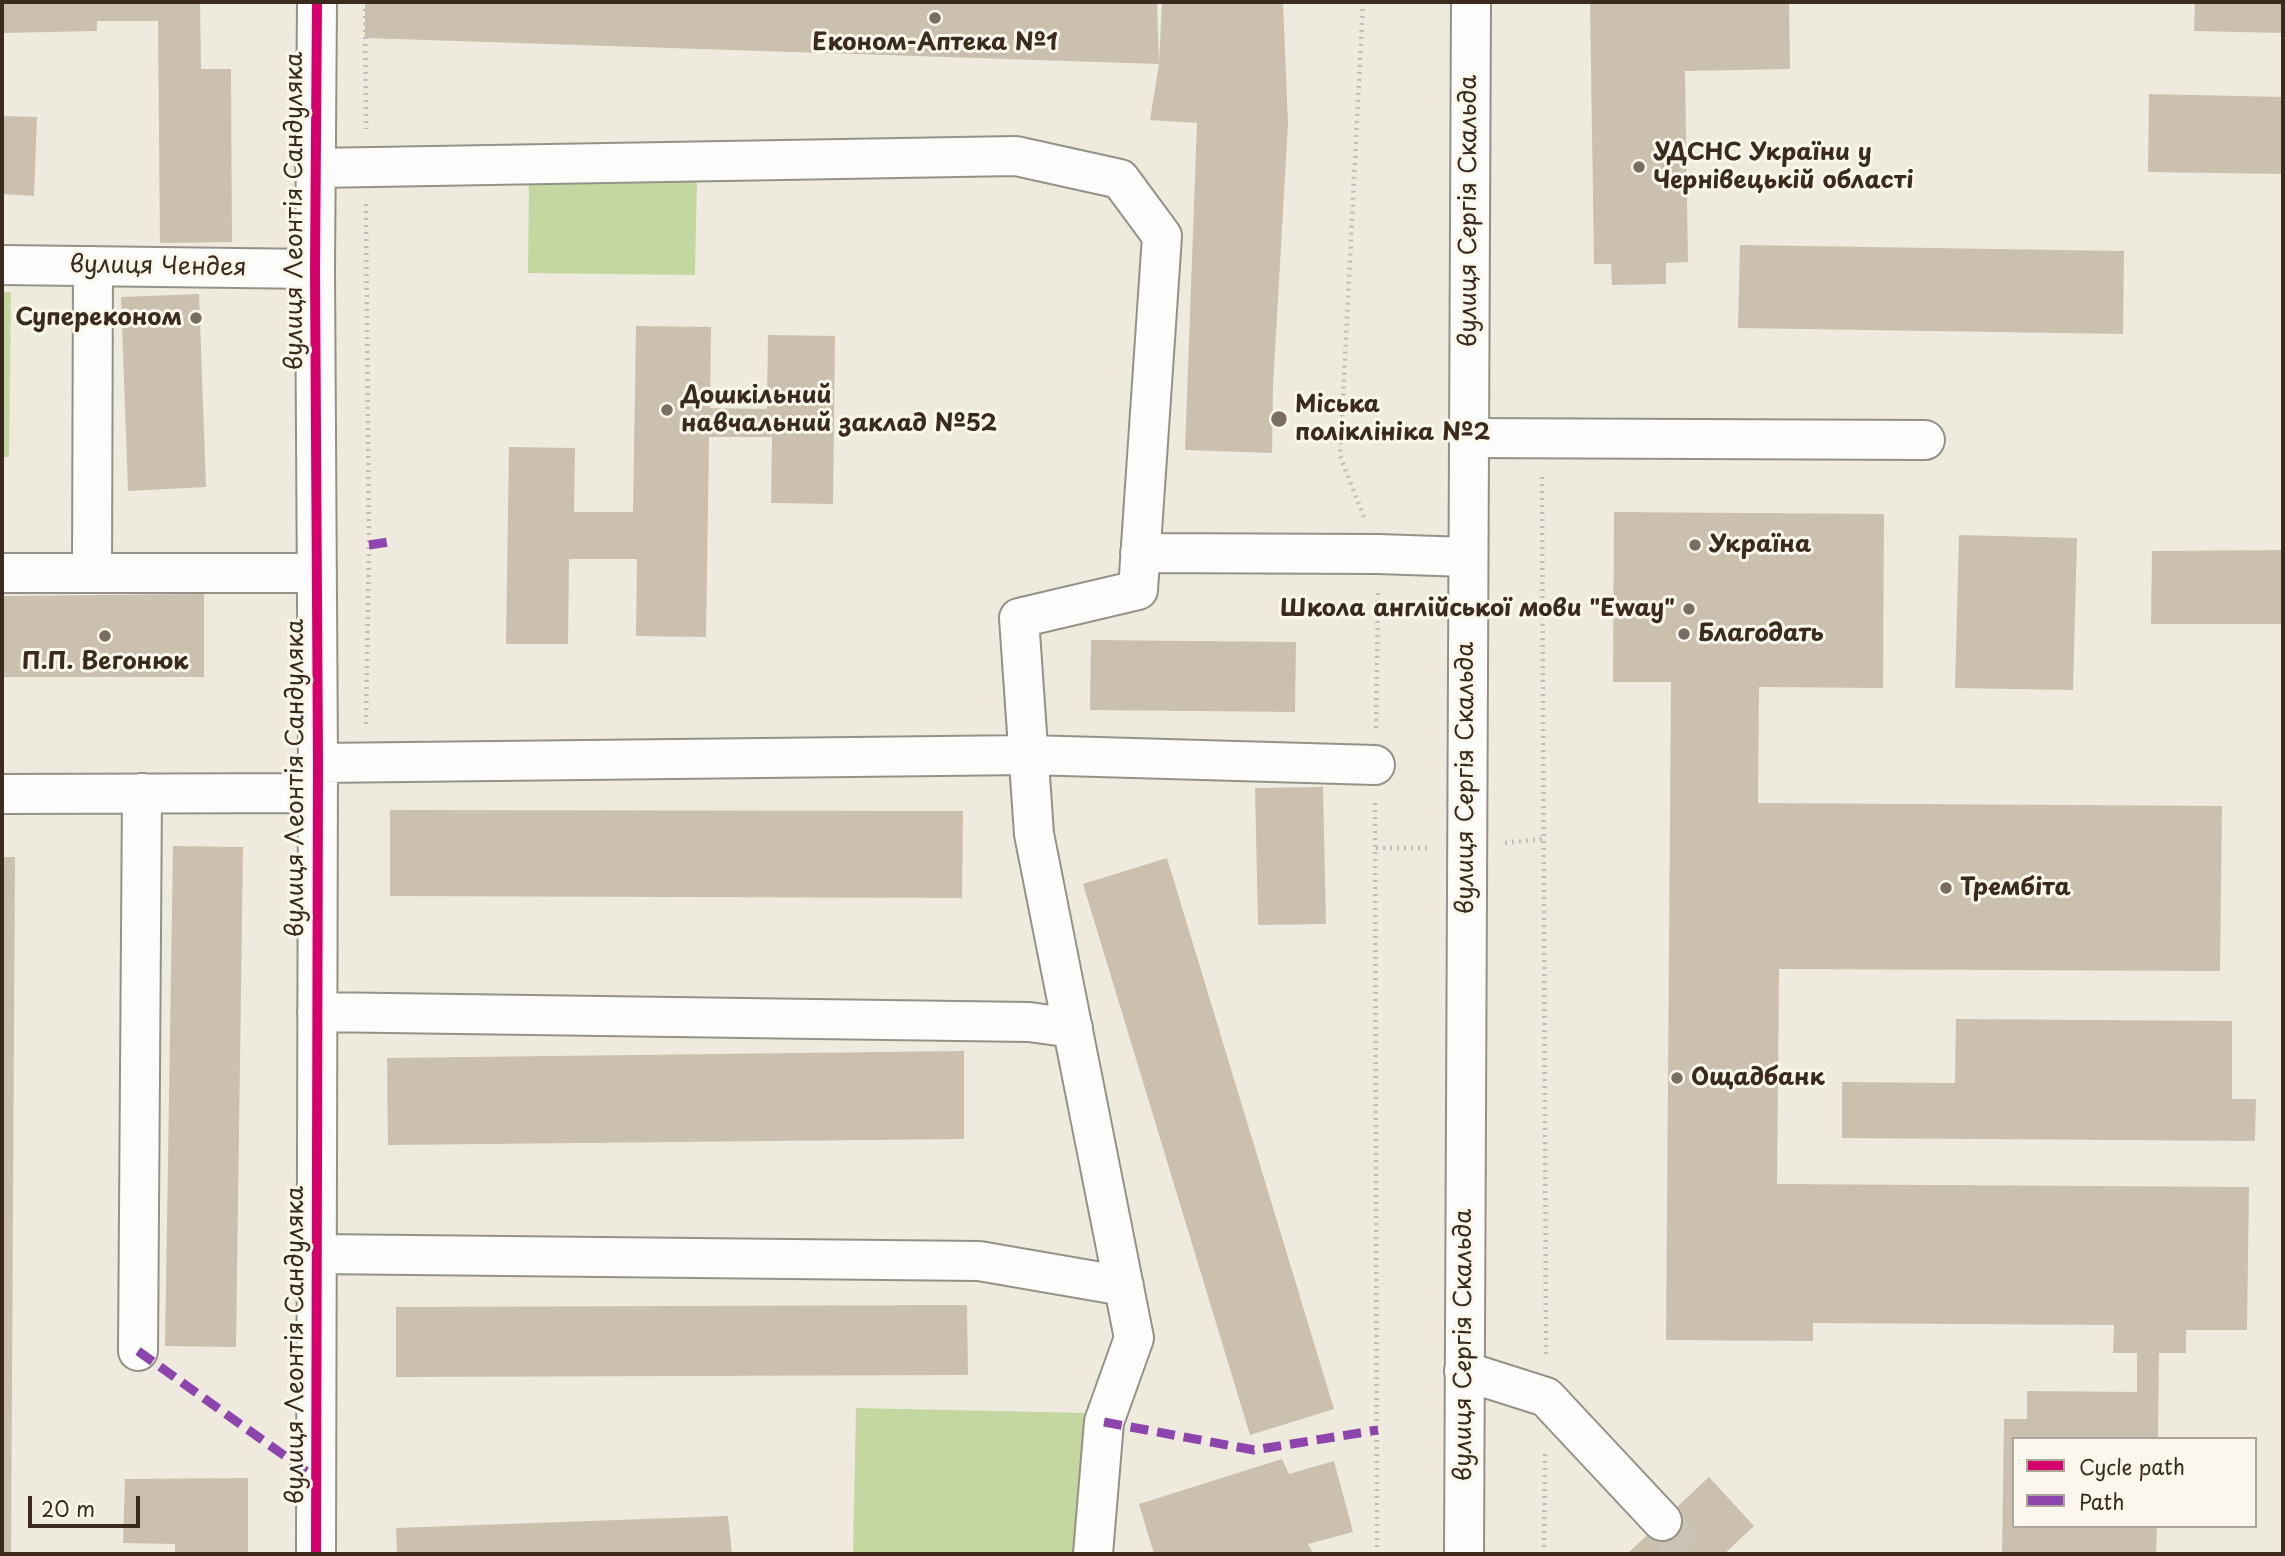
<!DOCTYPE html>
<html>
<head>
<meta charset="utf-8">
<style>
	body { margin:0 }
	#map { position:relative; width:2285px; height:1556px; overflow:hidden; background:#eeeadd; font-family:"Playpen Sans",sans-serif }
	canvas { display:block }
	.frame { position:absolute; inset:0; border:4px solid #3b2a1e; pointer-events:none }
	.legend { position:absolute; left:2012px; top:1437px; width:245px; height:91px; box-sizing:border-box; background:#fbf7ec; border:2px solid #aea59a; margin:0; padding:9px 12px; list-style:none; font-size:21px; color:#3b2a1e }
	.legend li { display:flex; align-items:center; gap:14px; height:35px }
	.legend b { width:35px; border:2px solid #aea59a }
	.scale { position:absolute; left:28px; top:1496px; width:112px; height:32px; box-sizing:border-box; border:4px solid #3b2a1e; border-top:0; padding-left:9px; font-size:21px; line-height:24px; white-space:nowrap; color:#3b2a1e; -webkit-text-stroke:5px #fbf7ec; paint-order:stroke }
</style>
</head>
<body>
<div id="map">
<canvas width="2285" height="1556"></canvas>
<div class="frame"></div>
<ul class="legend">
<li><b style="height:9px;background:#d6006c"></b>Cycle path</li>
<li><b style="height:9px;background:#8e44ad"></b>Path</li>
</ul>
<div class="scale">20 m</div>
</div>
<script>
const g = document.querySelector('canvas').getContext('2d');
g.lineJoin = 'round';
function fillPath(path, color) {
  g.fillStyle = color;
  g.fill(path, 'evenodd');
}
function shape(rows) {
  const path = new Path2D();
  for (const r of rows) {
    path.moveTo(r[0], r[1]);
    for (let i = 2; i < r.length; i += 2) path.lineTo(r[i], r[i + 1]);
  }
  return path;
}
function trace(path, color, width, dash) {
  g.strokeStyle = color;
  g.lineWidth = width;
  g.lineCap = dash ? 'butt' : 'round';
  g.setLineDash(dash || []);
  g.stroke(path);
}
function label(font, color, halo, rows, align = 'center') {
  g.font = font + ' "Playpen Sans",sans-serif';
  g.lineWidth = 6;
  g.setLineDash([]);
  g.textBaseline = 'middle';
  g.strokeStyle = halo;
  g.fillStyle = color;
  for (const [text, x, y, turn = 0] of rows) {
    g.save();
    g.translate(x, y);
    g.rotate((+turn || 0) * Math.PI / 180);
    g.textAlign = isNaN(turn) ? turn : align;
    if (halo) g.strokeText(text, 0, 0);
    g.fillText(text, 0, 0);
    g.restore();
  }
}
fillPath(shape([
	[529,176,697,179,695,275,528,273],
	[2,292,11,292,9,457,2,457],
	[856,1408,1087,1413,1084,1554,853,1554]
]), '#c5d7a1');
fillPath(shape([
	[2,2,200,2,201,69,231,69,232,242,160,243,158,21,97,21,97,31,2,33],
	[365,2,1157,2,1159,64,1162,2,1283,2,1288,123,1273,387,1272,453,1185,450,1197,123,1150,120,1159,64,365,38],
	[1590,2,1789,2,1790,69,1685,71,1688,262,1666,263,1666,284,1612,285,1611,264,1594,264],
	[2195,2,2283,2,2283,33,2194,31],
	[2149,94,2283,97,2283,174,2148,172],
	[2,116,37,117,34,196,2,194],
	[1740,245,2124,251,2123,334,1738,328],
	[199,294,206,487,128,491,121,297],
	[636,326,711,327,710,408,767,409,768,335,835,336,833,504,771,503,772,437,709,437,706,637,636,636,637,559,569,559,568,644,506,644,509,447,575,448,574,512,633,512],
	[1614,512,1884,514,1883,688,1759,687,1758,803,2222,806,2220,971,1779,969,1777,1184,2249,1187,2247,1330,2186,1330,2186,1353,2159,1353,2158,1439,2014,1439,2014,1526,2157,1526,2156,1554,2002,1554,2004,1419,2027,1419,2027,1391,2137,1392,2137,1353,2113,1353,2114,1325,1813,1323,1813,1341,1666,1340,1671,682,1613,682],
	[1959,535,2077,538,2073,690,1955,688],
	[2283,550,2283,624,2151,624,2152,551],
	[204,594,204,677,2,677,2,596],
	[1091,640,1296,642,1295,712,1090,710],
	[1323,787,1326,924,1258,925,1255,788],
	[390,810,963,811,962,898,390,896],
	[173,846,243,847,236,1347,165,1346],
	[2,857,15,857,11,1554,2,1554],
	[1167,858,1334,1409,1250,1435,1083,884],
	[1956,1019,2232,1021,2232,1099,2256,1099,2255,1141,1842,1138,1842,1082,1955,1083],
	[964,1051,964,1139,388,1145,387,1058],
	[967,1305,968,1375,396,1377,396,1307],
	[1282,1459,1289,1474,1334,1461,1353,1532,1308,1544,1313,1553,1309,1554,1154,1554,1139,1504],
	[1709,1477,1754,1526,1724,1554,1627,1554],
	[248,1478,248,1554,175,1554,175,1544,123,1543,125,1479],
	[728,1516,732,1554,397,1554,396,1528]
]), '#cbc0ae');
trace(shape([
	[1662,1521,1690,1554]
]), '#cac4b7', 38, [38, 19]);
const minor = shape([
	[315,168,1016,156,1120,179,1162,236,1138,590,1019,618,1034,834,1134,1338,1104,1422,1093,1554],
	[2,265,315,269],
	[1468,438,1925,440],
	[1140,553,1378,554,1467,557],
	[2,573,317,573],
	[92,573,93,266],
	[318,763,1029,755,1375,765],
	[2,794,317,793],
	[317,1012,1029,1022,1073,1028],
	[317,1254,979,1261,1124,1286],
	[138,1351,142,793],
	[1464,1371,1546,1397,1662,1521],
	[316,1554,318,763,315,269,317,2]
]);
const major = shape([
	[1464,1554,1471,2]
]);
trace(minor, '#969188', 42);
trace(major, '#969188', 42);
trace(shape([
	[365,2,366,129],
	[1363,2,1340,456,1364,517],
	[366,204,369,545,366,724],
	[1542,477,1546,1357],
	[1376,728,1378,590],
	[1375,803,1377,1554],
	[1505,843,1542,839],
	[1376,848,1430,848],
	[1544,1554,1545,1454]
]), '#c0beba', 4.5, [2, 5]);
trace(minor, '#fcfcfa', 38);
trace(major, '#fcfcfa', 38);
trace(shape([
	[369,545,388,542],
	[138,1351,317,1479],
	[1104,1422,1254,1450,1378,1430]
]), '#8e44ad', 9, [18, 9]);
trace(shape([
	[316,1554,318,763,315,269,317,2]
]), '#d6006c', 10);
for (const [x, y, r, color] of [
	[935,18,7,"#7a6d61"],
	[1639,167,7,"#7a6d61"],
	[196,318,7,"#7a6d61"],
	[667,410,7,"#7a6d61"],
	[1279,419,9,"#7a6d61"],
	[1695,545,7,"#7a6d61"],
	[1689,609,7,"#7a6d61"],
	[1684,634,7,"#7a6d61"],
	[105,636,7,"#7a6d61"],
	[1946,888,7,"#7a6d61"],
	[1677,1078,7,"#7a6d61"]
]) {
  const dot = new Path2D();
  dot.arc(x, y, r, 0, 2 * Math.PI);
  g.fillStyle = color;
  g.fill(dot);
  trace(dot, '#fbf7ec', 2.5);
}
label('bold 24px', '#3b2a1e', '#fbf7ec', [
	["Економ-Аптека №1",935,43,"center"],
	["УДСНС України у",1653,153],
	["Чернівецькій області",1653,181],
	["Супереконом",182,318,"right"],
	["Дошкільний",681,396],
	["навчальний заклад №52",681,424],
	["Міська",1295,405],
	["поліклініка №2",1295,433],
	["Україна",1709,545],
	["Школа англійської мови \"Eway\"",1675,609,"right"],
	["Благодать",1698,634],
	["П.П. Вегонюк",105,662,"center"],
	["Трембіта",1960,888],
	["Ощадбанк",1691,1078]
], 'left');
label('24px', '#3b2a1e', '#fbf7ec', [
	["вулиця Леонтія Сандуляка",295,211,-90],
	["вулиця Сергія Скальда",1469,211,-90],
	["вулиця Чендея",158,267,1],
	["вулиця Леонтія Сандуляка",296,778,-90],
	["вулиця Сергія Скальда",1466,778,-90],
	["вулиця Леонтія Сандуляка",296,1345,-90],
	["вулиця Сергія Скальда",1464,1345,-90]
]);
</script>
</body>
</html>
